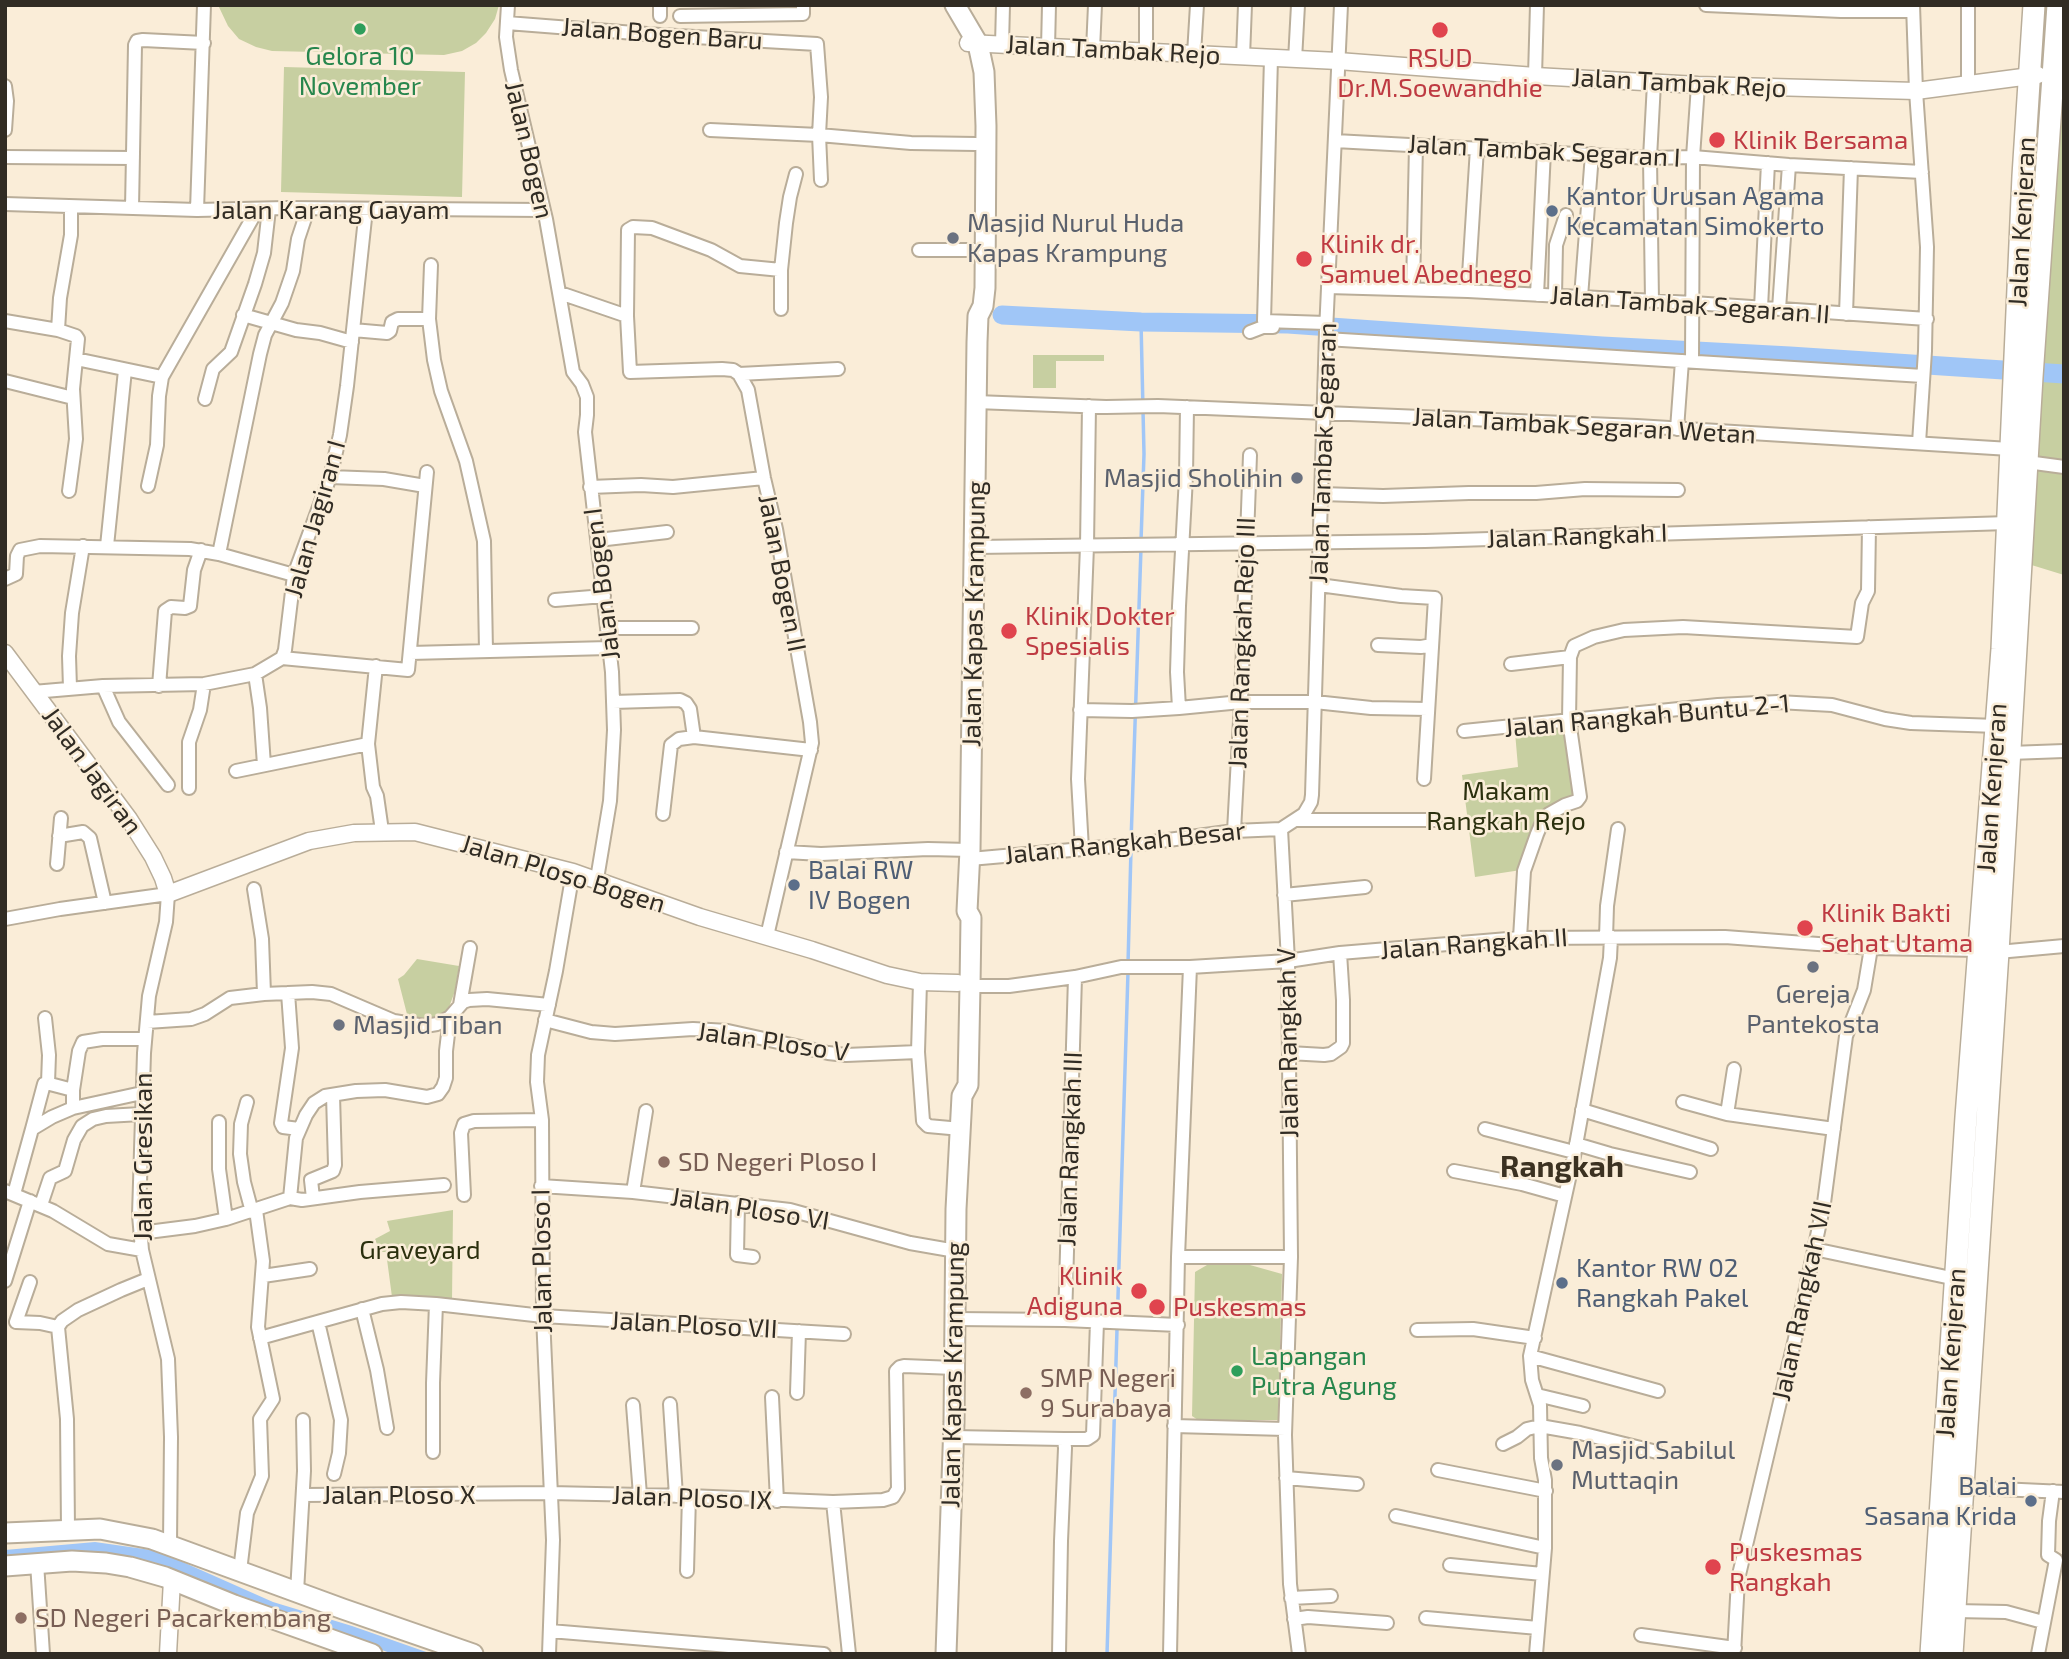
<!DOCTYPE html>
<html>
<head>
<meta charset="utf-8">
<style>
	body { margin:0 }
	#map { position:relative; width:2069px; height:1659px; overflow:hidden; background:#faedd8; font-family:"Exo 2",sans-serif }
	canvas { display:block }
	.frame { position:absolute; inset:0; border:7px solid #312c24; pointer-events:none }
</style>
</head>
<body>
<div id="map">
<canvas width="2069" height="1659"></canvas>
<div class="frame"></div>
</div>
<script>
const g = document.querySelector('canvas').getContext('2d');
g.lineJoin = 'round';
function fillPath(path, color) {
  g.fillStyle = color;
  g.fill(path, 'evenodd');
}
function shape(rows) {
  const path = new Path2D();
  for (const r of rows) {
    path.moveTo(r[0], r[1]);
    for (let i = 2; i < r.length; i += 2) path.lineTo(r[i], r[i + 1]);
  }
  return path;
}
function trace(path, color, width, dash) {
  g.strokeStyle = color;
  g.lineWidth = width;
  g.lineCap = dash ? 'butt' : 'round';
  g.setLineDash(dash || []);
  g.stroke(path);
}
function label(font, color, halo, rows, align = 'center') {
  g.font = font + ' "Exo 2",sans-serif';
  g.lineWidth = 5;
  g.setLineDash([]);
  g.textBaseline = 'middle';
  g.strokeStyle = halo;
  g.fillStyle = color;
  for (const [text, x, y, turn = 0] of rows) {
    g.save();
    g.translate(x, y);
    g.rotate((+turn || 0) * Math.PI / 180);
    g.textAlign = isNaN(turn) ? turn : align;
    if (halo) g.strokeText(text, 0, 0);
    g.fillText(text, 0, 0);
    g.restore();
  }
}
fillPath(shape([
	[218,5,499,5,495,19,486,33,476,43,462,51,444,55,272,51,256,47,239,39,228,26],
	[2064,26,2064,575,2025,563],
	[284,67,465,72,462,197,281,192],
	[1033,355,1104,355,1104,361,1056,361,1056,388,1033,388],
	[1566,723,1576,798,1555,807,1521,870,1475,877,1462,775,1518,767,1515,732],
	[417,959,459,966,455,991,448,1010,440,1018,409,1022,398,979,404,975],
	[453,1210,452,1301,392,1297,386,1252,380,1252,375,1239,390,1231,387,1221],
	[1228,1263,1250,1265,1282,1274,1278,1420,1198,1420,1192,1416,1195,1272,1207,1265]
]), '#c7cfa1');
fillPath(shape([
	[95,1542,158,1551,273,1602,352,1626,432,1654,393,1654,259,1606,156,1563,95,1553,5,1561,5,1550]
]), '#a0c6f7');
trace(shape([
	[1141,322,1144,454,1141,541],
	[1131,842,1141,548],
	[1128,964,1131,849],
	[1107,1654,1128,972]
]), '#a0c6f7', 3.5);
trace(shape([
	[1002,315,1141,322,1288,324,1602,346,1790,356,2064,374]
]), '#a0c6f7', 19);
const minor = shape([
	[508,5,506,37,511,70,546,219,573,372,582,384,587,397,587,415,585,432,612,672,614,730,610,801,597,879],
	[1146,5,1146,53],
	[1706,5,1841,11,1913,11],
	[1913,5,1916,91,1927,247,1925,351,1919,443],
	[660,16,660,5],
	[680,16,803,14,803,5],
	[507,23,660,35,817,44,821,97,819,135,821,180],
	[1002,45,1003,5],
	[1048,48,1049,5],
	[1093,50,1095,5],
	[1194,54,1197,5],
	[1243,57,1245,5],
	[1271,58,1264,321,1326,323],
	[1295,60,1298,5],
	[1535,76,1537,5],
	[1968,83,1968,5],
	[5,86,7,101,5,130],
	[710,130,819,135,911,143,976,144],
	[1335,141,1650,158,1693,157,1789,165,1922,172],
	[5,157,133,158],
	[5,204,197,210,285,208,543,210],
	[132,208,135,45,137,41,143,40,204,43],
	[197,210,204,5],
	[919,250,974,250],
	[431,265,429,319,434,360,441,391,466,461,484,541,486,651],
	[1328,287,1468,291,1693,303,1927,319],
	[1413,289,1416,145],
	[1468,291,1477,148],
	[560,293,627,316],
	[1537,295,1544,151],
	[1555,296,1556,245,1566,215],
	[1581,297,1592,154],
	[1652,301,1650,158,1654,83],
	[1761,308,1768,163],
	[781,309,781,270,786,223,790,197,796,174],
	[1779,309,1789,165],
	[1846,314,1851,168],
	[243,315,296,330,320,333,352,342],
	[5,321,58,330,76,336,78,339,73,389,76,439,69,491],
	[58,330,60,298,71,235,71,207],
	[353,330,387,333,390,331,392,322,398,319,429,319],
	[1250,332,1263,327,1273,327],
	[1326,339,1923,376],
	[76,359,162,377,257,210],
	[1692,361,1693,157,1698,85],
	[739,374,838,369],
	[5,381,73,398],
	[205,399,213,369,231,352,255,284,264,253,269,209],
	[976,402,1106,407,1158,406,1637,426,2010,449],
	[1677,429,1682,361],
	[2027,462,2064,467],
	[330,477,384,479,425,486],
	[148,486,157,445,159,396,162,377],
	[590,487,641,485,673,487,764,478],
	[1322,494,1383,496,1469,493,1536,493,1585,489,1678,490],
	[598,540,667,532],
	[107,546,125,370],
	[975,547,1425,541,2008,523],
	[219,554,260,354,265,335,282,303,293,271,298,239,308,209],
	[5,579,16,574,17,556,20,550,40,546,190,549,219,554,294,575],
	[1319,585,1401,596,1435,598,1424,779],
	[555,600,604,596],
	[607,628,692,628],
	[1378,645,1421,647,1432,645],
	[410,653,609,648],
	[282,658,408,670,427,472],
	[1511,664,1570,657],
	[376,666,368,744,373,787,377,796,382,831],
	[255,674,260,708,264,765],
	[103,686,119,722,168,785],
	[159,686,165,611,171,607,185,608,190,606,194,570,201,550],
	[70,688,69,656,72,613,83,546],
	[33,692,103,686,204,684,255,674,282,658,285,650,294,575,330,477,340,435,347,386,366,209],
	[613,702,680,700,686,703,690,709,694,737,811,750],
	[1179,708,1241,702,1315,702,1371,708,1428,709],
	[1080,710,1132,711,1179,708,1177,672,1179,606,1186,477,1187,407],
	[1464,731,1718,705,1778,702,1832,705,1885,719,1911,723,1997,726],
	[2010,753,2064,751],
	[236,771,368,744],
	[189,788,189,742,200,710,204,684],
	[663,814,671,745,679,739,694,737],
	[1297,820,1435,820],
	[1281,829,1304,814,1311,802,1312,795,1326,332,1341,5],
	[1281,829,1288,961,1291,1257,1285,1435,1290,1584,1299,1654],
	[1234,831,1241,702,1250,455],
	[59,836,83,832,90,838,105,903],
	[1082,849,1078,779,1087,546,1089,406],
	[786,852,821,854,928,849,970,850],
	[970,859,1139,844,1234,831,1281,829],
	[57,864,61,818],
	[254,889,262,939,264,994],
	[1284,895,1365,887],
	[5,919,60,909,168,894,166,922,149,996,144,1053,139,1215,142,1250,168,1359,171,1437,170,1544],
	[767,936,812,743,810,722,776,529,764,478,748,390,739,374,733,370,722,369,630,372,627,316,628,230,633,227,652,228,711,250,740,266,781,270],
	[1520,938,1524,871,1537,834,1543,820,1549,814,1565,805,1577,801,1580,797,1569,720,1570,657,1574,646,1594,637,1624,630,1683,627,1857,637,1862,603,1868,591,1869,527],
	[1606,938,1607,906,1618,829],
	[1998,952,2064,946],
	[920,982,918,1052,923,1121,928,1126,961,1129],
	[970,986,1009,986,1075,977,1121,967,1190,967,1288,961,1340,953,1520,938,1725,937,1871,948,1980,950],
	[288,993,292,1048,281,1123,283,1127,299,1129],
	[460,1005,470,948],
	[45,1018,49,1055,48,1083],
	[545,1020,591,1032,615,1034,693,1029,728,1031,828,1053,846,1055,918,1052],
	[147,1022,191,1019,205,1014,230,998,264,994,312,992,331,994,394,1021,425,1026,437,1024,450,1017,463,1002,469,1000,487,999,549,1005],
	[1289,1053,1324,1055,1331,1054,1341,1047,1343,1043,1343,1000,1340,953],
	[247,1102,241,1124,240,1154,244,1182,252,1212],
	[1683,1102,1727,1114,1834,1129],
	[73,1108,73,1090,79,1051,83,1042,102,1039,145,1039],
	[1582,1110,1711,1149],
	[1727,1114,1734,1069],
	[219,1122,219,1169,226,1219],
	[32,1129,44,1084,50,1084,73,1090],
	[1485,1129,1574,1152],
	[1576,1144,1610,1154,1690,1172],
	[1454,1171,1522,1184,1565,1196],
	[541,1186,633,1192,790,1210,910,1243,956,1251],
	[5,1191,53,1211,108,1244,142,1250],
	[633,1192,646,1111],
	[14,1194,32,1129,52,1117,73,1108,142,1093],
	[464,1195,461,1133,464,1124,474,1121,542,1120],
	[290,1198,302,1200,360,1192,444,1185],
	[313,1198,311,1180,333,1171,335,1165,333,1095],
	[738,1203,737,1255,753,1257],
	[41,1205,50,1178,65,1171,74,1140,82,1126,93,1119,106,1116,141,1114],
	[140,1233,195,1226,226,1219,290,1198,296,1138,306,1115,314,1103,325,1096,356,1091,385,1090,427,1097,438,1094,443,1087,446,1078,446,1051,450,1017],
	[1814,1249,1956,1279],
	[1178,1257,1291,1257],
	[263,1276,310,1269],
	[5,1281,30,1201],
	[30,1282,16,1322,40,1323,58,1327],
	[362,1309,377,1370,387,1428],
	[954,1319,1065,1320,1178,1325],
	[1065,1320,1075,977],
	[318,1322,341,1420,339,1453,334,1474],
	[1417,1330,1473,1329,1535,1338],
	[260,1338,382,1304,401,1302,436,1304,543,1316,844,1334],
	[1530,1356,1658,1391],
	[797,1393,799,1331],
	[1537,1395,1583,1406],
	[772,1397,777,1501],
	[670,1404,676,1496],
	[633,1405,640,1495],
	[1174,1426,1285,1429],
	[953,1437,1064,1439,1065,1448,1061,1541,1059,1654],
	[1064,1439,1087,1439,1093,1435,1097,1322],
	[1503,1444,1517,1437,1527,1429,1540,1426,1580,1433,1657,1452],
	[433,1452,433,1383,436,1304],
	[1438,1470,1546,1491],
	[1286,1478,1357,1484],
	[1963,1489,1978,1488,2064,1492],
	[303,1495,550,1493,689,1496,833,1502,883,1500,893,1497,898,1489,896,1371,900,1367,904,1366,954,1368],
	[833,1502,849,1654],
	[1396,1516,1545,1548],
	[68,1530,67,1419,58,1327,62,1321,78,1310,121,1290,148,1279],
	[37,1563,43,1654],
	[1450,1565,1542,1574],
	[240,1571,247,1513,262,1476,260,1419,273,1399,258,1327,263,1261,256,1210],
	[687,1571,689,1496],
	[297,1592,304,1471,303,1420],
	[1291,1598,1331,1596],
	[1955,1611,2006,1612,2043,1622],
	[1426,1618,1538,1628],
	[1294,1619,1308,1617,1387,1623],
	[550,1631,824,1654],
	[1641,1635,1735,1648],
	[549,1654,553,1540,543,1316,542,1120,537,1082,538,1055,556,971,573,872],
	[1170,1654,1178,1257,1190,967],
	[1536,1654,1545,1548,1545,1480,1541,1458,1540,1405,1532,1380,1530,1356,1574,1156,1610,958,1611,937],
	[1734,1654,1738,1579,1798,1326,1824,1203,1846,1036,1864,990,1871,948],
	[2038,1654,2056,1560,2048,1555,2049,1521,2053,1491]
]);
const tertiary = shape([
	[968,43,1338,61,1535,76,1698,85,1916,91,2038,75],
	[5,653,129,819,153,857,163,878,168,894,309,841,354,833,415,832,573,872,700,917,812,950,887,975,920,982,958,983],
	[168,1654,172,1580]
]);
const primary = shape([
	[5,1533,100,1529,152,1539,343,1609,473,1654],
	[5,1566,72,1561,106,1563,130,1567,165,1577,234,1605,372,1654],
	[946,1654,954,1422,956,1209,962,1096,968,1085,970,986,971,918,967,911,970,850,977,342,978,316,983,306,985,288,986,126,984,72,978,44,955,5]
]);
const trunk = shape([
	[1931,1654,1966,1117,2002,649,2023,176,2034,5],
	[1952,1654,1998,952,2032,377,2058,5]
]);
trace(minor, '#b9ad99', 16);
trace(tertiary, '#b9ad99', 19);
trace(primary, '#b9ad99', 23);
trace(trunk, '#b9ad99', 24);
trace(minor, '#fff', 12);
trace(tertiary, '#fff', 16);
trace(primary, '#fff', 19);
trace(trunk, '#fff', 21);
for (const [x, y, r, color] of [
	[360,29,7,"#2e9e5b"],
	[1440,30,9,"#e0444e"],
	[1717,140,9,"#e0444e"],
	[1552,211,7,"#5c6f8a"],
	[953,238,7,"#6b7280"],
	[1304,259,9,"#e0444e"],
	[1297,478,7,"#6b7280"],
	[1009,631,9,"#e0444e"],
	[794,885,7,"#5c6f8a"],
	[1805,928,9,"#e0444e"],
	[1813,967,7,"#6b7280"],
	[339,1025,7,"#6b7280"],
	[664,1162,7,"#8d6e63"],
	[1562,1283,7,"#5c6f8a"],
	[1139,1291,9,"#e0444e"],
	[1157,1307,9,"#e0444e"],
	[1237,1371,7,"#2e9e5b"],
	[1026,1393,7,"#8d6e63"],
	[1557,1465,7,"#6b7280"],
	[2031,1501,7,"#5c6f8a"],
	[1713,1567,9,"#e0444e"],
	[21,1618,7,"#8d6e63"]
]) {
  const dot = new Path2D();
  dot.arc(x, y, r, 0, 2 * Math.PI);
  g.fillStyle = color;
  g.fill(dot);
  trace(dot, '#faedd8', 2.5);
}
label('26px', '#312c24', '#faedd8', [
	["Jalan Bogen Baru",662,34,4],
	["Jalan Tambak Rejo",1113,50,3],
	["Jalan Tambak Rejo",1679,83,3],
	["Jalan Bogen",529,150,77],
	["Jalan Tambak Segaran I",1544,151,3],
	["Jalan Karang Gayam",331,210],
	["Jalan Kenjeran",2022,222,-87],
	["Jalan Tambak Segaran II",1690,305,4],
	["Jalan Tambak Segaran Wetan",1584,426,3],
	["Jalan Tambak Segaran",1323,453,-88],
	["Jalan Jagiran I",315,519,-74],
	["Jalan Rangkah I",1577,536,-2],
	["Jalan Bogen II",782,573,79],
	["Jalan Bogen I",602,584,-97],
	["Jalan Kapas Krampung",974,614,-89],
	["Jalan Rangkah Rejo III",1242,643,-88],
	["Jalan Rangkah Buntu 2-1",1647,716,-5],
	["Jalan Jagiran",92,771,54],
	["Jalan Kenjeran",1992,788,-86],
	["Jalan Rangkah Besar",1125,843,-6],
	["Jalan Ploso Bogen",563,874,17],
	["Jalan Rangkah II",1474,944,-4],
	["Jalan Ploso V",773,1042,8],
	["Jalan Rangkah V",1288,1043,-91],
	["Jalan Rangkah III",1070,1149,-88],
	["Jalan Gresikan",143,1157,-90],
	["Jalan Ploso VI",750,1209,9],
	["Jalan Ploso I",542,1261,-91],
	["Jalan Rangkah VII",1802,1301,-78],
	["Jalan Ploso VII",694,1325,3],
	["Jalan Kenjeran",1951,1353,-86],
	["Jalan Kapas Krampung",953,1375,-89],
	["Jalan Ploso X",399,1495],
	["Jalan Ploso IX",692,1498,2]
]);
label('26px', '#27864d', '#faedd8', [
	["Gelora 10",360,56],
	["November",360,86],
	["Lapangan",1251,1356,"left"],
	["Putra Agung",1251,1386,"left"]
]);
label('26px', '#be3a42', '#faedd8', [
	["RSUD",1440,58,"center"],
	["Dr.M.Soewandhie",1440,88,"center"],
	["Klinik Bersama",1733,140],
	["Klinik dr.",1320,244],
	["Samuel Abednego",1320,274],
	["Klinik Dokter",1025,616],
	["Spesialis",1025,646],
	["Klinik Bakti",1821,913],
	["Sehat Utama",1821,943],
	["Klinik",1123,1276,"right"],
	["Adiguna",1123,1306,"right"],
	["Puskesmas",1173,1307],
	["Puskesmas",1729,1552],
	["Rangkah",1729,1582]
], 'left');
label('26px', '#4e5e75', '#faedd8', [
	["Kantor Urusan Agama",1566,196],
	["Kecamatan Simokerto",1566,226],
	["Balai RW",808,870],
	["IV Bogen",808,900],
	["Kantor RW 02",1576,1268],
	["Rangkah Pakel",1576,1298],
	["Balai",2017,1486,"right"],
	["Sasana Krida",2017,1516,"right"]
], 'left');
label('26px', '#5b616d', '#faedd8', [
	["Masjid Nurul Huda",967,223],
	["Kapas Krampung",967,253],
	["Masjid Sholihin",1283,478,"right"],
	["Gereja",1813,994,"center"],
	["Pantekosta",1813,1024,"center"],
	["Masjid Tiban",353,1025],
	["Masjid Sabilul",1571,1450],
	["Muttaqin",1571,1480]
], 'left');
label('26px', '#2b300e', '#faedd8', [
	["Makam",1506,791],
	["Rangkah Rejo",1506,821],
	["Graveyard",420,1250]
]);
label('26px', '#785e54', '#faedd8', [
	["SD Negeri Ploso I",678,1162],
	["SMP Negeri",1040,1378],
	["9 Surabaya",1040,1408],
	["SD Negeri Pacarkembang",35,1618]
], 'left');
label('bold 30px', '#3b3121', '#faedd8', [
	["Rangkah",1562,1167]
]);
</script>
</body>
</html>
